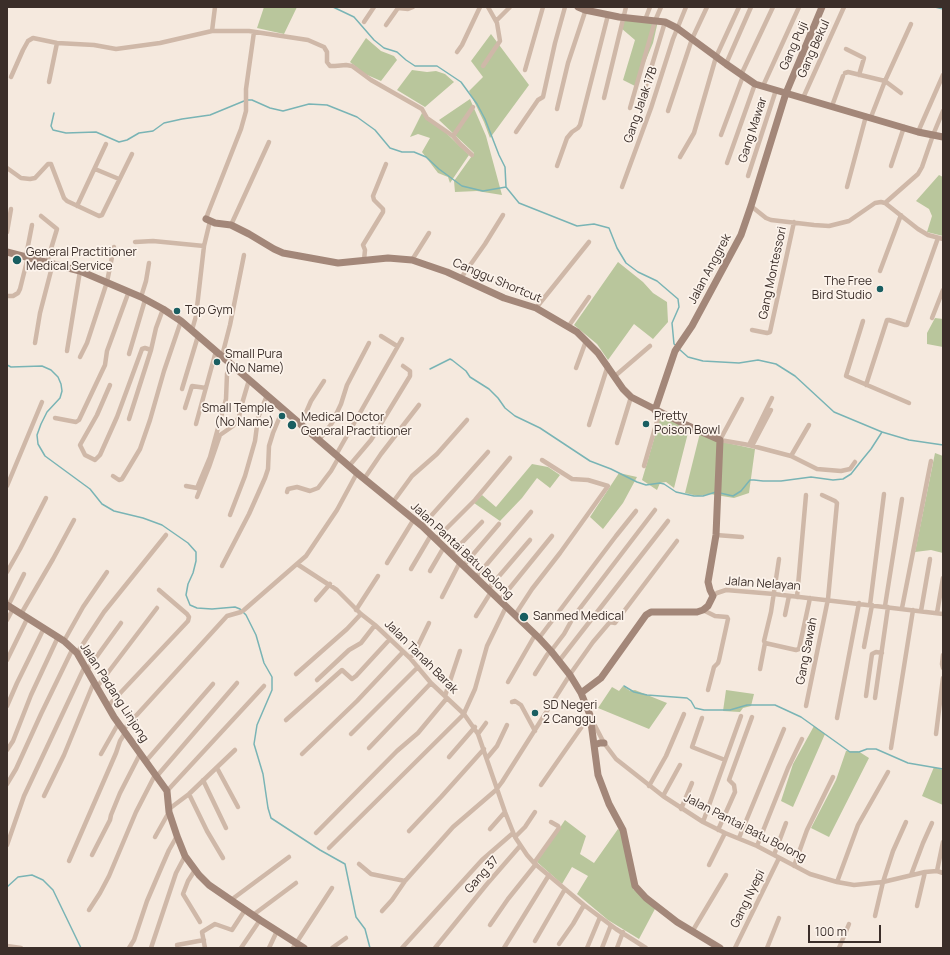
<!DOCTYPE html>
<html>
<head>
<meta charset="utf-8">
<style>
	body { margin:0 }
	#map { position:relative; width:950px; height:955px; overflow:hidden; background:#f5e9de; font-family:Manrope,sans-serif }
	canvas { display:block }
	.frame { position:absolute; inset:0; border:8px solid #3b2e29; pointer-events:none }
	.scale { position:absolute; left:808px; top:925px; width:73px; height:18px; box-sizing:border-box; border:2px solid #3b2e29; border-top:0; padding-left:5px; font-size:12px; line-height:14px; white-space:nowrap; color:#3b2e29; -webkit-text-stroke:3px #fcf3eb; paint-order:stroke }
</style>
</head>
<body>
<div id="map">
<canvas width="950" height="955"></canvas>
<div class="frame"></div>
<div class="scale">100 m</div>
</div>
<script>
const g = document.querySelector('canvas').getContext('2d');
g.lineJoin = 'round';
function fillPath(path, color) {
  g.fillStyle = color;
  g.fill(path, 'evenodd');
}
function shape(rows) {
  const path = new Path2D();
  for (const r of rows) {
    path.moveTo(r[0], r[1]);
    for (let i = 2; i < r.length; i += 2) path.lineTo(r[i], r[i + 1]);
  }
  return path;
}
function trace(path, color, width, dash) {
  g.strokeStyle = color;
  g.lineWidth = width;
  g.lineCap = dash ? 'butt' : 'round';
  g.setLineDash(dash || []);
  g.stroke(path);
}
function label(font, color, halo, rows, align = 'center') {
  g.font = font + ' Manrope,sans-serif';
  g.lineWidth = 3.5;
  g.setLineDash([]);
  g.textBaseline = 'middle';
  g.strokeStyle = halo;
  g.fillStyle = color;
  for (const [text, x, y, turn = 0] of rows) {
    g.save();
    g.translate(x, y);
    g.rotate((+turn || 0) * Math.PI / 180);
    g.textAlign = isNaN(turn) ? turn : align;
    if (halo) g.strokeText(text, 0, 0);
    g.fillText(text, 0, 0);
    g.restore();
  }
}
fillPath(shape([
	[264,7,297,7,284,34,257,28],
	[622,19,658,21,653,43,635,86,623,80,635,40,621,28],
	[491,34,529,85,490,138,484,122,469,91,483,77,471,61],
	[366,38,381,51,394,56,397,60,381,81,365,74,350,62],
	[412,70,427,72,436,71,445,74,454,82,425,107,397,90],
	[470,99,486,136,502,195,477,191,455,192,454,181,474,153,439,120],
	[422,113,443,130,469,155,450,183,448,177,438,173,422,152,430,138,418,134,410,137],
	[939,175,943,177,943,236,927,232,932,216,929,209,916,201],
	[618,262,643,282,653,293,667,302,668,322,653,339,634,324,608,360,597,344,574,325],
	[935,318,943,319,943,347,927,344,927,333],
	[661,415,689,429,674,488,666,482,660,483,657,490,642,480],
	[700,433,718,441,755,449,749,493,734,498,710,494,698,496,685,493],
	[935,453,943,456,943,553,931,550,915,552],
	[532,464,548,467,560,475,550,488,537,478,522,498,500,521,474,503,482,495,496,507],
	[619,473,637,477,623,503,603,529,590,517],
	[623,686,630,691,635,690,667,703,649,729,598,708,612,687,619,691],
	[726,690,754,694,751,706,743,708,740,712,723,711],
	[814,726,825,734,793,807,781,801,793,764],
	[846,751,858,751,869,758,829,837,811,828,836,780],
	[934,767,943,770,943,805,922,796],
	[565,820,586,836,580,854,594,863,618,829,621,831,633,889,656,907,639,939,608,920,577,894,588,876,572,867,562,884,537,862]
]), '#b9c69c');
trace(shape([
	[333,7,354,17,374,40,384,48,397,52,406,60,415,66,437,66,461,82,477,104,485,119,499,155,505,167,506,187,519,203,577,226,594,224,609,228,617,248,626,263,638,272,657,281,678,299,679,307,672,323,674,344,677,346],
	[935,7,943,9],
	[248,100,252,100,270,108,283,111,309,104,327,105,357,117,375,130,390,148,402,152,414,152,426,157,439,169,462,186,483,191,506,187],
	[54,113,51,126,53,130,66,133,96,132,119,142,127,140,139,133,153,131,164,123,182,119,210,115,244,101],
	[679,349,688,357,703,361,739,363,758,360,776,364,795,376,834,412,882,432,909,440,943,445],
	[7,365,11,367,42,366,51,370,58,377,61,384,62,391,60,398,47,412,41,424,37,435,38,444,45,456,90,489,102,504,114,511,143,518,162,525,188,543,196,552,196,561,193,573,188,584,186,595,190,605,197,608,212,609,235,607,240,609,246,615,256,635,264,663,272,677,272,690,257,725,254,744,263,774,268,808,271,818,320,850,345,864,356,917,365,929,370,948],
	[430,369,450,359,452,360,466,371,470,377,489,389,498,398,505,408,515,416,540,428,590,461,611,469,637,482,646,485,660,483,664,484,676,492,694,496,703,496,716,492],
	[720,493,733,496,741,491,750,480,754,480,763,481,781,481,811,477,833,480,843,479,851,474,862,460,871,449,882,432],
	[624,686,634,692,647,695,687,698,691,701,695,708,704,710,730,710,747,705,775,705,801,717,850,752,859,752,867,749,876,749,908,763,943,769],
	[7,887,18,877,32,875,43,880,53,890,81,948]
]), '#79b4b5', 1.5);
trace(shape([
	[645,20,650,7],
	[496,21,510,7],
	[364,22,374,7],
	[386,25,398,8,408,9,413,7],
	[212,31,215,7],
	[846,49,864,58,859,75],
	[457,52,462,45,480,7],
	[726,64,751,7],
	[483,66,500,41,497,23,488,7],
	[525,70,543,7],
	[845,73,848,72,885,81,871,117],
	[741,75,773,7],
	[11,77,23,50,28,41,33,38,57,43,94,45,116,49,160,43,212,31,249,31,308,40,324,47,327,52,327,62,330,66,335,66,346,65,352,66,371,80,422,109,427,118,453,136,460,144,472,155],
	[49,82,57,43],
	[646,85,665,22],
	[763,86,799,7],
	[901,93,885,81,911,24],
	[604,98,626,7],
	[803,98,844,7],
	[832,106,843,76],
	[630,108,655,21,661,7],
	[557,109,568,63,586,9],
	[668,111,692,39,707,7],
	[516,132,538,100,543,97,555,43,565,7],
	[918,132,943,75],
	[721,135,743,76],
	[453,136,473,107],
	[680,157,694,133,716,57,739,7],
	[727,163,755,84],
	[557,166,567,138,572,132,578,128,580,125,608,15],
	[891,166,904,127],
	[7,168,21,178,30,179,35,178,48,164,51,164,64,198,67,201,99,216,102,215,132,154],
	[95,169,119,179],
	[748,176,776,90],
	[622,187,651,108,673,39,686,7],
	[847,187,866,116],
	[885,203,918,174,922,167,933,135,943,111],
	[77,206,106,144],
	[751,206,766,218,771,220,814,225,829,226,849,221,875,203,881,202,885,203,918,229,928,235,943,239],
	[41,216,57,229,47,262],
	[206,219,208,213,241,129,246,111,246,89,254,32],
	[231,225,269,142],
	[7,232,11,209],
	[135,242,153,241,204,246],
	[26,256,32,225],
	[364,260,365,250,363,245,383,212,383,209,374,200,373,196,386,164],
	[412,260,429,233],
	[880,271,901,215],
	[461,278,485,244,503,215],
	[7,296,13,296,18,293,20,289,28,257],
	[141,297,146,281,149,263],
	[536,308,589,242],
	[932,318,943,290],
	[863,321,846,376,909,403],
	[568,327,589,297],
	[192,330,196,316,204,246,210,221],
	[752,330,767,333,770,332,794,222],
	[381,336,397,346],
	[35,343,40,313,53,263],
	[67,351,80,271],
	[129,354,145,300],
	[222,356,230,325,244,255],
	[80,357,87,343,107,282,114,247],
	[576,368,586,341],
	[615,376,650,346],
	[110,385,97,415,80,445,85,455,95,460,100,455,117,417,142,349,145,348,151,350],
	[866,385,887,320,889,320,905,325,907,325,938,238],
	[182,389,198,336],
	[742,399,720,440,749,445,791,456,817,469,841,471,850,469,855,462],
	[185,408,192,386,206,388],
	[55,418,76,422,79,420,105,365,107,351,129,291],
	[129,419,151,350,156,328,163,309],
	[196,424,216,351],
	[301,424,311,401,324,381],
	[589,425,608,365],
	[319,440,332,423,341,404,347,385,369,343],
	[617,443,631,397],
	[749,445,772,398],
	[752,446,771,410],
	[336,455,402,339],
	[791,456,809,425],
	[349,466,371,440,410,376,410,371,403,366],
	[644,466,660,411],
	[113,476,119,480,122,479,140,449,150,420,164,371,181,321],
	[364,479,381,454,419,405],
	[7,486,42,402],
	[186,486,197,488,210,457,226,399,227,374,230,364],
	[287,492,288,489,297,487,310,491,318,488,331,471,339,457],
	[197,497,209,467,220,435,233,426,239,417,241,407,249,380],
	[393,502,412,476,437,454,467,420],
	[230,515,245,476,255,441,258,418,267,395],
	[422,526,488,452],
	[716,535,742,537],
	[436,539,475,500,510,458],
	[451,554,482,522],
	[387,563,414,519],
	[297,564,337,590,361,614,375,625,410,658,431,683,464,714,478,734,505,812,515,837,527,855,534,863,584,905,616,929,646,948],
	[464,565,499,524],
	[222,566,249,514,265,478,268,469,269,446,273,433,283,409],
	[411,569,431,535],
	[430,571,444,547],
	[7,572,20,549,46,498],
	[476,577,531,512],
	[488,589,530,540],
	[713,596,717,593,726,590,774,594,943,614],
	[442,597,460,562],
	[797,597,806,495],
	[316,600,330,584],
	[500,600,552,536],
	[870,605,884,494],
	[8,606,24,574],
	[885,606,902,499],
	[902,608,931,461],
	[356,610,378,576],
	[703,610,715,616,727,617,728,619,719,660,718,663,714,667,708,690],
	[921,611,930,559],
	[937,613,943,578],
	[21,614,53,559,74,520],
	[515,615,532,589,560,553,608,486,588,480,572,479,542,460],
	[785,615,789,596],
	[476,616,491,592],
	[7,620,13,609],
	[539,638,616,536,636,511],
	[64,641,83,607,107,572],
	[765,643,796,650,799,649,810,598],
	[864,647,872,605],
	[551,651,564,634,574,616,655,510],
	[77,653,104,612,166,535],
	[943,655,942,664,943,668],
	[410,658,414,654,429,623],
	[7,660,27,619],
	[559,661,668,521],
	[760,669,765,643,764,641,771,612,779,559],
	[87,670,121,623],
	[296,674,347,629,361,614],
	[535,674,547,655,551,650],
	[317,680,349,650,361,643,375,625],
	[508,682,535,635],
	[97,687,157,608],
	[445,696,460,651],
	[866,696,872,654,876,652,882,653],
	[875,698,888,607],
	[512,702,515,701,521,705,535,731],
	[7,706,17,683,44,628],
	[108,706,188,621,189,617,187,614,159,590],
	[806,706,828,599,837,503,835,501,822,495],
	[702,718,692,747,725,760],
	[837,718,859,603],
	[286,720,342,670,352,679,356,676,390,639],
	[592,720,604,743,616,759,663,796,703,822,725,833,757,846,810,874,837,882,854,885,883,882,925,872,937,871,943,873],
	[123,730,227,616,241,612,244,610,306,556,337,510,357,473],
	[351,734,418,667],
	[478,734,486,723],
	[936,734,943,678],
	[369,748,431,683],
	[891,748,913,610],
	[7,750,13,741,31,695,58,637],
	[101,754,118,724],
	[302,754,357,701,403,652],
	[449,757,475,727],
	[487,758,497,746,507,725],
	[146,761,213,684],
	[217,768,238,807],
	[157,776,237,683],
	[203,780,226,828],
	[7,784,16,769,41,714,73,648],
	[541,785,590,715],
	[649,786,666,756,684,714],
	[167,791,264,686],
	[189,794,207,831,223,858],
	[44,796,64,755,94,682],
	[663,796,680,765],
	[169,809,189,794,235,750],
	[681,809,692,783],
	[703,822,741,716],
	[490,829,505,812],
	[718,830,735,792,734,785,729,780,752,717],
	[409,831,441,797,484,749],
	[316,833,397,751,418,733,447,698],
	[155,837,169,812],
	[515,837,525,827,535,812],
	[739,838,784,729],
	[7,845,24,796,85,666],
	[757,846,788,768,802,739],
	[329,848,464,714,465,711,475,689,487,646,506,607],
	[92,855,110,820,111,815,120,793,140,754],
	[774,855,786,823],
	[69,861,116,753,120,741,125,733],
	[534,863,559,828,558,826,551,822],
	[359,864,371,874,405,881],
	[709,865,725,833],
	[794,866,807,830,833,777],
	[195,870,188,881,183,894,200,922],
	[937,871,943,842],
	[911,875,923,843,932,823],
	[837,882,858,825,888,772],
	[231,900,289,857],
	[917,906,925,872],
	[89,910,100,893,109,876,136,812,155,775],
	[382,911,392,900,405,881,453,827,496,790,502,782,571,673,593,642,610,622,615,623,677,541],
	[253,915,296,883],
	[875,916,883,882,893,851,906,822],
	[490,925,508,899,536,864],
	[692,932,726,875],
	[535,941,565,889],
	[559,944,573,924,584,905],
	[177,945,204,940],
	[7,946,21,948],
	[129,948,134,940,147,901,162,866,169,850,177,836],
	[151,948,176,873,185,856],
	[205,948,202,932,215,924,232,930,245,910],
	[241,948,260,920],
	[269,948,277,931],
	[293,948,332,888],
	[332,948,346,938],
	[402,948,482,860,513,833],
	[435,948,487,884,520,846],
	[504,948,549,875],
	[587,948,600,917],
	[602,948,611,925],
	[617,948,623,932],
	[735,948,779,858],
	[767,948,779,918],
	[839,948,849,924]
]), '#cfb8a8', 4.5);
trace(shape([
	[578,7,585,10,619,17,665,22,677,28,726,64,755,84,918,132,943,137],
	[206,219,215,223,231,225,249,234,274,249,283,253,338,263,388,258,412,260,447,272,504,298,536,308,577,332,598,353,623,389,631,397,684,424,720,440,716,535,708,582,710,590,713,596,708,606,703,610,697,612,651,612,646,615,601,678,581,693],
	[7,252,80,271,141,297,163,309,181,321,357,473,422,526,539,638,551,651,570,675,581,693,590,715,598,775,609,804,623,830,635,886,646,898,677,922,720,948],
	[655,410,675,351,692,326,741,235,751,206,786,93,822,7],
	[7,605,64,641,77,653,114,717,167,791,169,812,177,836,185,856,199,875,209,885,260,920,304,948],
	[594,745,600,743,604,743]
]), '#a38779', 7);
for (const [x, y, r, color] of [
	[17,260,5,"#195e61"],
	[880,289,4,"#195e61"],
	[177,311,4,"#195e61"],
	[217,362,4,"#195e61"],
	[282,416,4,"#195e61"],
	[646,424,4,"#195e61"],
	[292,425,5,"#195e61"],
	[524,617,5,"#195e61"],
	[535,713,4,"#195e61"]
]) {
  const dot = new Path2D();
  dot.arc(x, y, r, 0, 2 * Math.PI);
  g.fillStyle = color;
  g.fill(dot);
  trace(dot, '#fcf3eb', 1.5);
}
label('12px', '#3b2e29', '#fcf3eb', [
	["Gang Puji",794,46,-66],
	["Gang Bekul",814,49,-66],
	["Gang Jalak 17B",641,105,-71],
	["Gang Mawar",753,130,-72],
	["Jalan Anggrek",710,269,-62],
	["Gang Montessori",773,273,-78],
	["Canggu Shortcut",497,281,23],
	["Jalan Pantai Batu Bolong",462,551,43],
	["Jalan Nelayan",763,584,4],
	["Gang Sawah",807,651,-79],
	["Jalan Tanah Barak",421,657,45],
	["Jalan Padang Linjong",114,693,57],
	["Jalan Pantai Batu Bolong",745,828,27],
	["Gang 37",482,875,-49],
	["Gang Nyepi",748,899,-64]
]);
label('12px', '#3b2e29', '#fcf3eb', [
	["General Practitioner",26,253],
	["Medical Service",26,267],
	["The Free",872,282,"right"],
	["Bird Studio",872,296,"right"],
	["Top Gym",185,311],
	["Small Pura",225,355],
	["(No Name)",225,369],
	["Small Temple",274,409,"right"],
	["(No Name)",274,423,"right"],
	["Pretty",654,417],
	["Poison Bowl",654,431],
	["Medical Doctor",301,418],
	["General Practitioner",301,432],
	["Sanmed Medical",533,617],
	["SD Negeri",543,706],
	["2 Canggu",543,720]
], 'left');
</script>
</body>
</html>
